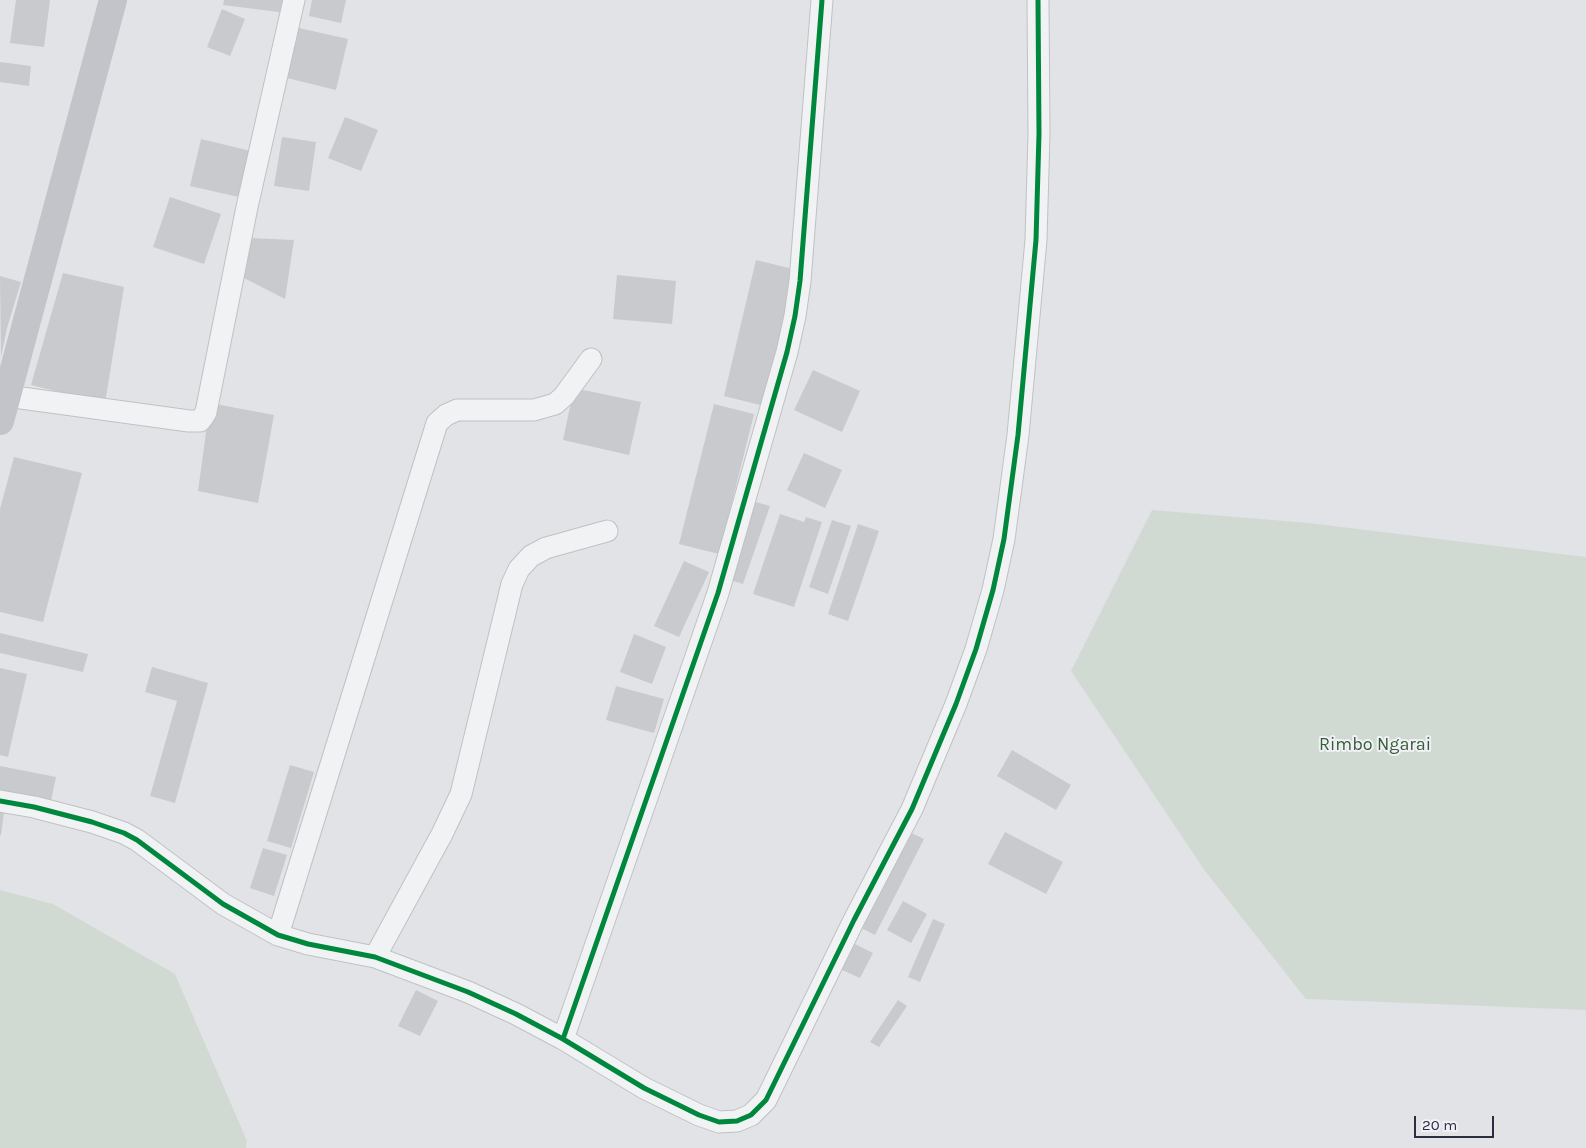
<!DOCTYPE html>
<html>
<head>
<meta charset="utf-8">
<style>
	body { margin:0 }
	#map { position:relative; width:1586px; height:1148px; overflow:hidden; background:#e2e3e7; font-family:Karla,sans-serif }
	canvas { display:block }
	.scale { position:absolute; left:1414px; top:1116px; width:80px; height:22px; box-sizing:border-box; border:2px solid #292e40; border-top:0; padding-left:6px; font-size:15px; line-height:18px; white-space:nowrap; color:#292e40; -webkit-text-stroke:4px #f0f1f6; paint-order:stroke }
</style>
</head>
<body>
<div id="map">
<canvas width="1586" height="1148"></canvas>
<div class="scale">20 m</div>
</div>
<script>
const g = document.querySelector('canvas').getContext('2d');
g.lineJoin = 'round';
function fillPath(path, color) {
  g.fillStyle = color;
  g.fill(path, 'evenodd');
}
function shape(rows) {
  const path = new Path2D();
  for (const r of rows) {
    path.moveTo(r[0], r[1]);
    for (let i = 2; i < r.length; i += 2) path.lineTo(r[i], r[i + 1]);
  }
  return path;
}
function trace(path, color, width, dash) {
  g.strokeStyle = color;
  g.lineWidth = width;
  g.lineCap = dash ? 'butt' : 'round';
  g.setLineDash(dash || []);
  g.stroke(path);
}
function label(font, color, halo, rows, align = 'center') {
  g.font = font + ' Karla,sans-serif';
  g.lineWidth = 4;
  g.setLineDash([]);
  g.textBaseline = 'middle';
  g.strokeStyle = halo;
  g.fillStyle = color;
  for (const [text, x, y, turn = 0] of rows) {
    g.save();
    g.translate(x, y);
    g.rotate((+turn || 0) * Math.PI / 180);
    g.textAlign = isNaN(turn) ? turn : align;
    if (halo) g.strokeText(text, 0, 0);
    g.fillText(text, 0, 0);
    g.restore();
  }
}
fillPath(shape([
	[1152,510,1309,523,1586,557,1586,1010,1306,999,1205,871,1071,671],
	[0,890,53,904,175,974,247,1141,246,1148,0,1148]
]), '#d1dad2');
fillPath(shape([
	[16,0,50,0,44,47,10,43],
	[224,0,288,0,287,13,223,5],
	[312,0,346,0,341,23,309,16],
	[222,9,245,19,230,56,207,47],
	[299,28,348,39,336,90,287,78],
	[0,62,31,66,29,86,0,82],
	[345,117,378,130,361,171,328,158],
	[282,137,316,142,309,191,274,186],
	[201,139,255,152,243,198,190,186],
	[170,197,221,214,204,264,153,247],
	[249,238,294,240,285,299,244,278],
	[756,260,797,270,764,406,724,396],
	[63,273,124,287,105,403,31,385],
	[617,275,676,281,672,324,613,319],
	[0,276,21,282,7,328,1,357],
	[813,370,860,391,842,432,794,410],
	[574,388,641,402,629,455,563,440],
	[210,403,274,415,258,503,198,491],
	[714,404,754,414,719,554,679,544],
	[804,453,842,470,825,508,787,490],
	[14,457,82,473,43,622,0,612,0,509],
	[752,501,770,506,743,584,727,579],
	[780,514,804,522,806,517,822,522,794,607,753,594],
	[832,520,851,526,828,594,809,587],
	[858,524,879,531,848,621,828,614],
	[684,561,709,572,679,637,654,626],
	[0,633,88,654,83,672,0,653],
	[634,634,666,647,652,684,620,672],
	[152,667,208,683,175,803,150,796,177,701,145,692],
	[0,668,27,674,8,757,0,755],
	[616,686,664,699,654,733,606,720],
	[1012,750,1071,785,1056,810,997,776],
	[290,765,314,772,291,848,267,841],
	[0,766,56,777,51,801,0,790],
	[0,805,5,805,1,835,0,835],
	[907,831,924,839,875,935,857,926],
	[1005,832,1063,862,1046,894,988,864],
	[263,848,287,855,274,896,250,888],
	[903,901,927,914,911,943,887,930],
	[933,919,945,924,920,982,908,977],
	[853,943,873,953,860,978,840,969],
	[416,990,438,1001,420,1036,398,1026],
	[898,1000,907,1006,879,1047,870,1042]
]), '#c8cace');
const street = shape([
	[7,396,189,421,200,421,203,417,206,412,247,207,294,0],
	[0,801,34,807,92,822,124,833,137,840,223,904,278,935,308,944,375,957,468,992,516,1014,563,1039,644,1088,699,1115,719,1122,737,1121,751,1115,766,1100,854,920,912,809,956,704,976,649,993,590,1004,539,1018,435,1036,240,1039,134,1038,0],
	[278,935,437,423,446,415,457,410,534,410,555,404,564,396,591,359],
	[375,957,442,834,461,794,512,584,519,569,531,556,546,548,607,531],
	[563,1039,718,593,787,352,795,316,800,281,822,0]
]);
trace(street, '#c0c1c5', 23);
trace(street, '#f1f2f4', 21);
trace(shape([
	[0,421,113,0]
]), '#c3c4c9', 28);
trace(shape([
	[0,801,34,807,92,822,124,833,137,840,223,904,278,935,308,944,375,957,468,992,516,1014,563,1039,644,1088,699,1115,719,1122,737,1121,751,1115,766,1100,854,920,912,809,956,704,976,649,993,590,1004,539,1018,435,1036,240,1039,134,1038,0],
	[563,1039,718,593,787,352,795,316,800,281,822,0]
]), '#00873e', 5);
label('18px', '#375c36', '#f0f1f6', [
	["Rimbo Ngarai",1375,745]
]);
</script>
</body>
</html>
